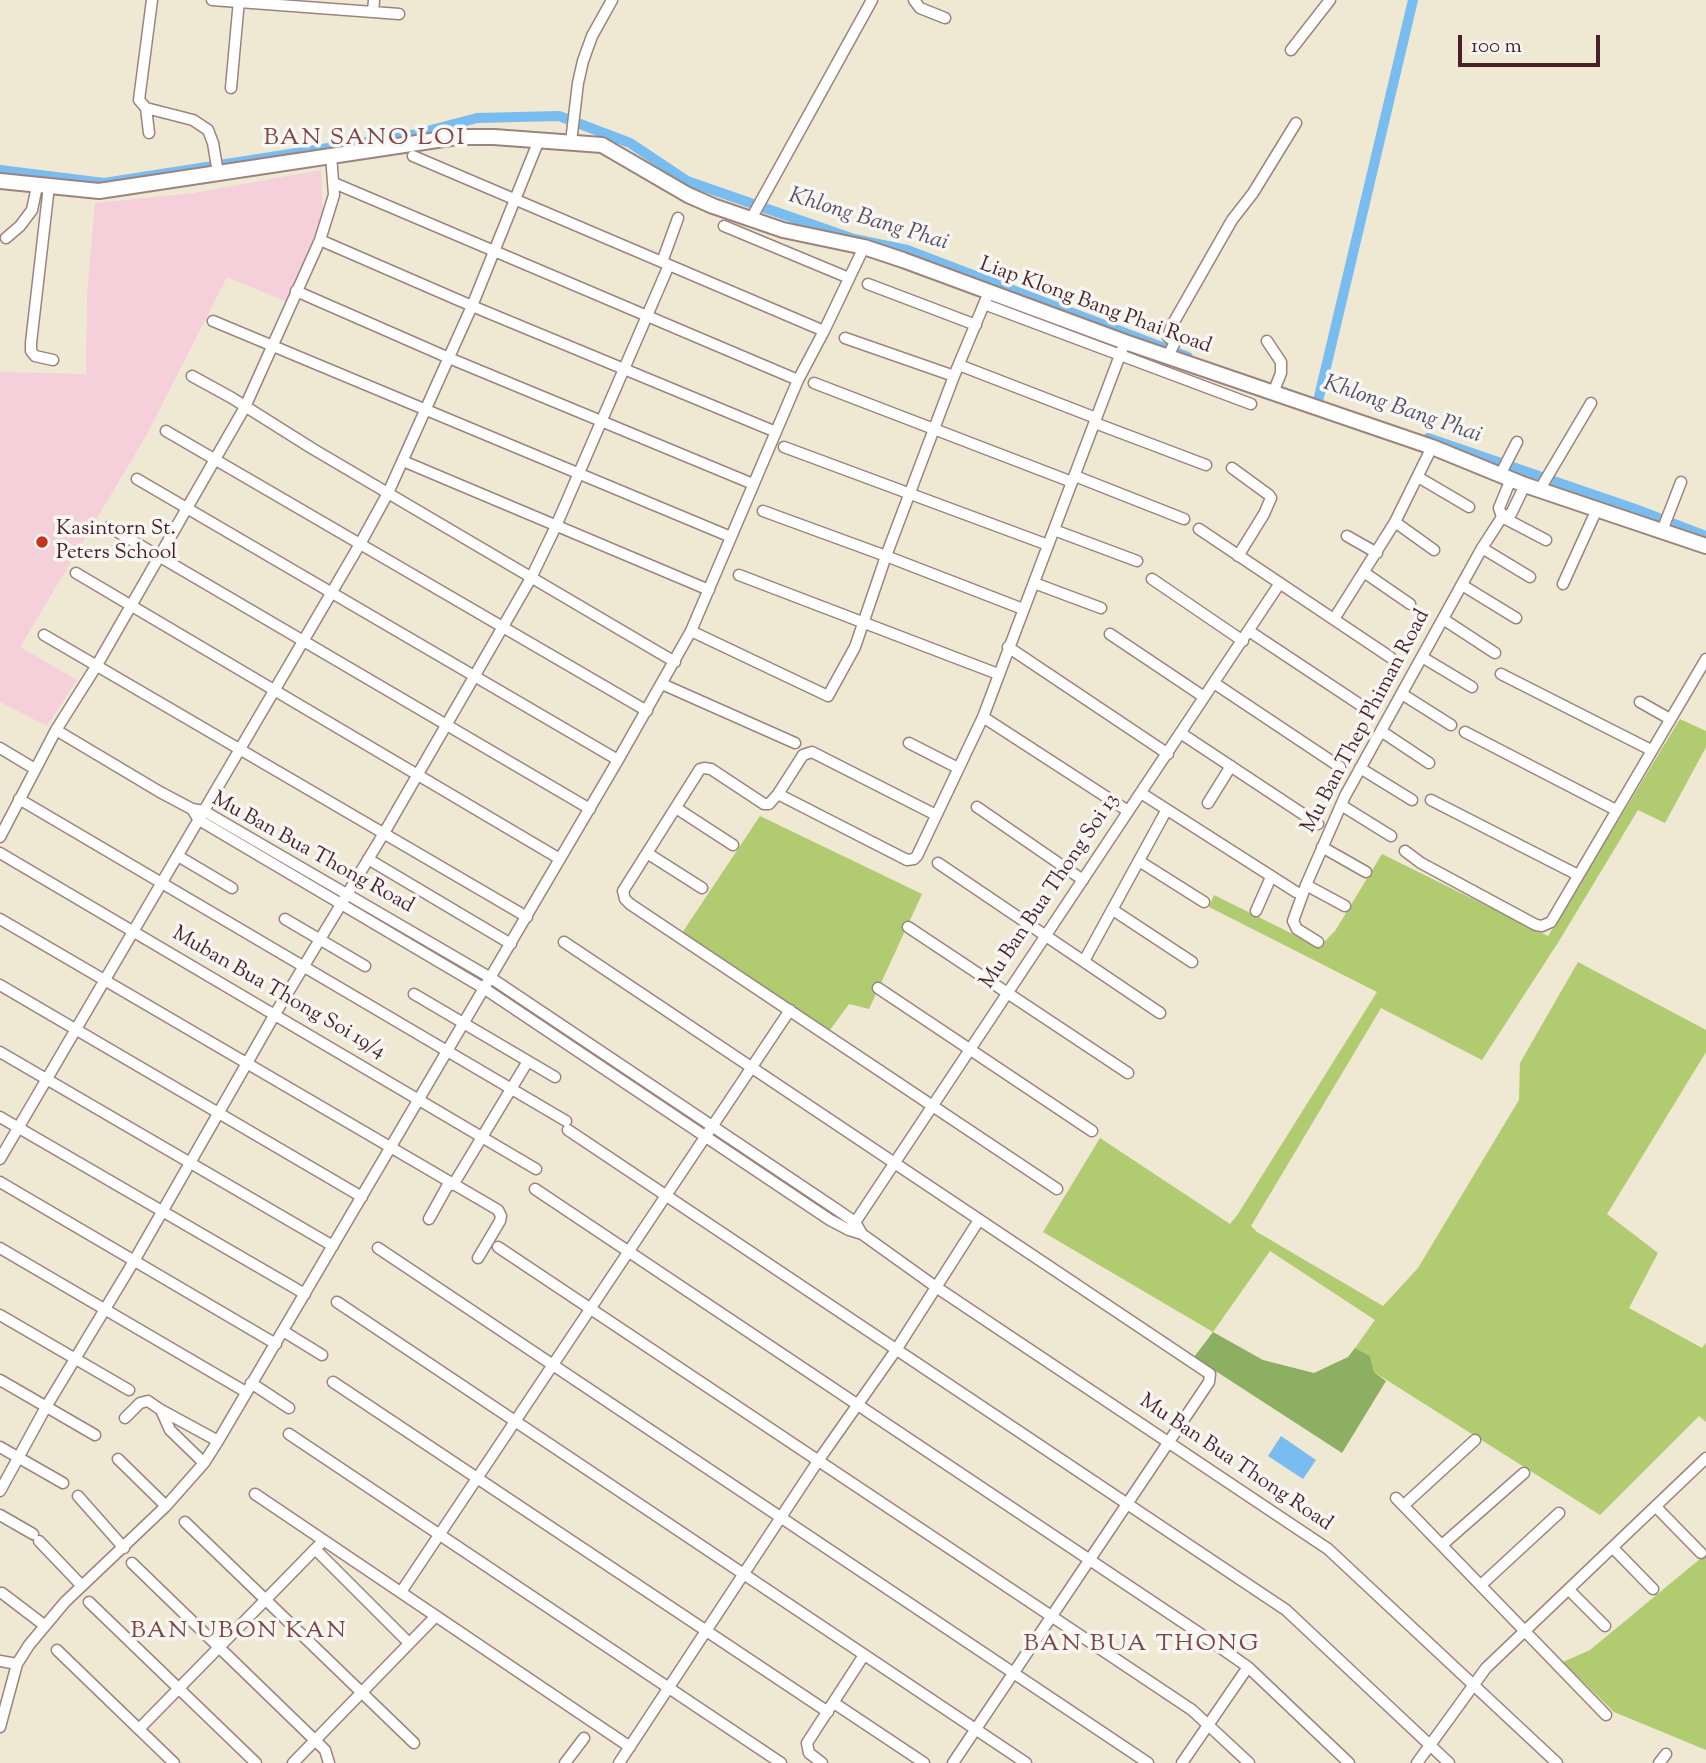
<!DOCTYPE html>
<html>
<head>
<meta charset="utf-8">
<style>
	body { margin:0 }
	#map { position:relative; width:1706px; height:1763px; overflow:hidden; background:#efe8d2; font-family:"Sorts Mill Goudy",serif }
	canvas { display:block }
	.scale { position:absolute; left:1458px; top:35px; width:142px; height:32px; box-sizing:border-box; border:4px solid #4a1f2b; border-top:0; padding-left:9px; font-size:21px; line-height:24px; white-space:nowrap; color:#4a1f2b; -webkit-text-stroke:5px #f6f6f2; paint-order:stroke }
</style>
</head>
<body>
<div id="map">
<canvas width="1706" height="1763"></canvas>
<div class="scale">100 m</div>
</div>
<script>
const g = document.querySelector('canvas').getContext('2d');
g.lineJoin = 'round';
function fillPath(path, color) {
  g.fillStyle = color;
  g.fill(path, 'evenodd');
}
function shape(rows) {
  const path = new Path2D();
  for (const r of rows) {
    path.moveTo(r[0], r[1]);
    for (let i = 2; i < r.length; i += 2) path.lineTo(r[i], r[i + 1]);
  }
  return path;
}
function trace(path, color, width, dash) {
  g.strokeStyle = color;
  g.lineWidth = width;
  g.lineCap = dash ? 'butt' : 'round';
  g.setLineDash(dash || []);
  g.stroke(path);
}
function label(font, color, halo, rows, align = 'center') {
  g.font = font + ' "Sorts Mill Goudy",serif';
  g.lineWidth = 7;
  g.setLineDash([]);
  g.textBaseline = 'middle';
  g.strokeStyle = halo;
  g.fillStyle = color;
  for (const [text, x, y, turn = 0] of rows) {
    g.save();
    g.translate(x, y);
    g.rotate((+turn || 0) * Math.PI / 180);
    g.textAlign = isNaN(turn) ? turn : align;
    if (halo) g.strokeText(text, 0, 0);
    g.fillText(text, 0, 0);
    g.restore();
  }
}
fillPath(shape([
	[321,170,323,217,287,302,227,277,146,436,20,647,77,680,47,726,0,702,0,372,86,374,87,294,95,203,194,193]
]), '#f5cfda');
fillPath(shape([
	[1680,719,1706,731,1706,747,1665,823,1638,810,1559,941,1482,1060,1381,1008,1251,1226,1257,1232,1383,1306,1418,1268,1519,1100,1520,1063,1578,962,1706,1030,1706,1052,1607,1214,1658,1253,1629,1308,1702,1348,1706,1343,1706,1422,1699,1416,1600,1515,1374,1372,1370,1356,1355,1348,1375,1320,1270,1251,1213,1332,1043,1232,1100,1138,1230,1224,1238,1214,1377,992,1209,907,1214,895,1319,947,1335,931,1382,854,1548,936],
	[760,816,922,894,869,1009,849,1004,830,1030,682,933],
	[1706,1554,1706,1750,1614,1712,1563,1662,1590,1650]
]), '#b0cb70');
fillPath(shape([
	[1213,1332,1263,1360,1314,1373,1348,1357,1355,1348,1370,1356,1374,1372,1386,1381,1342,1453,1194,1357]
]), '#8caf62');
fillPath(shape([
	[1281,1436,1316,1460,1303,1479,1268,1456]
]), '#79bcef');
trace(shape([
	[0,170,104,183,412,135,477,118,559,116,630,143,687,181,854,239,907,250,1188,357],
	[1318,401,1413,0],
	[1428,438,1635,509,1706,536]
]), '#79bcef', 10);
const street = shape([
	[152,0,139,100,146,108,193,120,208,130,213,143,218,173],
	[212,0,373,12,374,0],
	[914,0,920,8,945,18],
	[373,12,399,14],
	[1291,50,1330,0],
	[231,88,239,0],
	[146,108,149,133],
	[571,142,578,83,583,61,592,36,612,0],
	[413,156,824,331],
	[334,183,798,380],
	[49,186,31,343,31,351,35,356,53,360],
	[751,219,872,0],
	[724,226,849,278],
	[6,238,20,226,32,210,37,186],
	[320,240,472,306,776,432],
	[662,262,678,218],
	[868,284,976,325],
	[296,291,449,358,753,484],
	[984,304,1251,404],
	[213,321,731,537],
	[845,338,954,376],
	[1267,341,1281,362,1281,373,1273,393],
	[1168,356,1175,342,1168,337,1171,327,1232,220,1253,193,1296,123],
	[959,365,1096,418],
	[192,376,232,398,313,449,675,662],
	[814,383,1072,482],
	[1095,423,1206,465],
	[166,431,647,711],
	[784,447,1048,545],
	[403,461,709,590],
	[1232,468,1269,495,1271,498,1264,514,1238,556],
	[1500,475,1517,442],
	[1075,476,1184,519],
	[1418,477,1469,507],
	[137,479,618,760],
	[1540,489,1591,403],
	[763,511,886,556,1023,609],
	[1502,517,1546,540],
	[1502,517,1499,508,1511,479],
	[1395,522,1434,550],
	[109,527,590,809],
	[1199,529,1390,657],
	[1054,530,1137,561],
	[1662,531,1681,482],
	[1347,536,1377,553],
	[1482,548,1530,577],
	[76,573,560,859],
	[1365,573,1410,604],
	[739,575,998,674],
	[1152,579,1243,641],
	[1034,583,1101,608],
	[1563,584,1597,509],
	[1462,585,1516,618],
	[1334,619,1395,522,1432,447],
	[1443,619,1495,653],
	[691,631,828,696,855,647,886,556,954,376,989,292],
	[1249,631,1362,706],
	[1110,634,1204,697],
	[44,635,527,917],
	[1008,647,1168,754],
	[1422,657,1472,687],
	[1501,674,1651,750],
	[1214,683,1340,767],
	[662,684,795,743],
	[1402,694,1451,725],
	[1640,702,1670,719],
	[983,717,1128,811],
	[56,730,160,792,192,809,204,811,491,978,836,1209,855,1222,862,1234],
	[1381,731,1429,763],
	[1465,732,1616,810],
	[1182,734,1318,824],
	[909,743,958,768],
	[0,748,35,769],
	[1360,768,1412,800],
	[1141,793,1296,892],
	[778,794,803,755,812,752,936,815],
	[19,799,566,1121],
	[1431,800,1578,875],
	[1208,803,1231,766],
	[1341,805,1391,836],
	[977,807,1083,880],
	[676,808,733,845],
	[192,809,199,820,485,989,830,1220,849,1230,862,1234,936,1287,1328,1549,1557,1763],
	[0,837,56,730,97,665,245,407,320,240,334,195,331,155],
	[1322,847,1366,872],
	[1405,851,1421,863,1536,925,1542,926,1551,922,1706,659],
	[0,853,536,1169],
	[647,853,702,888],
	[178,856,232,888],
	[368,859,511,944],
	[1139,861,1204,902],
	[938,863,1160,1013],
	[1306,885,1345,906],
	[1113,910,1192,962],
	[1256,911,1271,877],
	[0,919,498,1210,501,1216,500,1221,478,1258],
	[285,919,365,966],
	[908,927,1128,1073],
	[564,942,1210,1374,1209,1382,953,1763],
	[1318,942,1297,929,1293,921,1306,885,1345,796,1482,548,1502,517,1511,514,1525,485],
	[1084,961,1166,811],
	[0,985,362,1197],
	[878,988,1092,1131],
	[414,994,555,1077],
	[0,1052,333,1246],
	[0,1117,305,1294],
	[568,1130,1286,1610,1449,1763],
	[0,1159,360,544,388,493,472,306,539,140],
	[0,1182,276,1344],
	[453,1185,528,1061],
	[535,1189,1208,1639,1248,1667,1349,1763],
	[1057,1189,630,904,625,899,623,891,700,769,704,768,711,769,764,804,769,804,778,794,907,860,914,859,917,856,983,717,1125,342],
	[429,1219,449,1183],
	[852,1227,1280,583],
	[498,1247,1192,1710,1249,1763],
	[0,1248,246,1392],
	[378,1248,1148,1763],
	[337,1302,1026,1763],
	[0,1315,129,1390],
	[283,1331,322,1355],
	[0,1380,95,1435],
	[333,1382,828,1712],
	[251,1383,289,1408],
	[161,1410,170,1430,204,1463],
	[125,1418,140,1403,148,1401,161,1410,218,1441],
	[289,1434,781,1763],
	[0,1447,63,1483],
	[118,1459,166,1506],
	[0,1491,46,1407,134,1261,275,1014,384,833,531,578,556,526,669,265],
	[255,1494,630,1747],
	[78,1496,124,1548],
	[1396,1498,1606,1715],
	[1404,1505,1475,1440],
	[1656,1507,1701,1553],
	[0,1515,33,1534],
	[185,1522,414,1743],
	[39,1541,82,1586],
	[1442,1545,1524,1473],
	[1613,1548,1653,1589],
	[315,1549,409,1643],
	[132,1563,325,1750,329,1763],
	[1481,1585,1559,1513],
	[1569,1590,1605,1626],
	[401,1592,790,1010],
	[2,1593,44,1625],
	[89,1602,256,1763],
	[57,1650,174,1763],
	[0,1661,17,1664],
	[834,1703,924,1763],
	[0,1727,17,1664,29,1645,65,1602,166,1506,204,1463,218,1441,618,760,691,631,798,380,824,331,864,247],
	[139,1729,323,1541],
	[293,1763,435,1617],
	[565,1763,584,1738],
	[619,1763,818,1461,896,1350,979,1220],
	[822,1763,809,1753,807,1743,864,1655],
	[1182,1763,1248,1667],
	[1417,1763,1486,1668,1706,1458],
	[1659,1763,1666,1754]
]);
const secondary = shape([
	[0,181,99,191,457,137,494,137,602,145,688,195,713,206,783,230,864,247,903,260,1125,342,1432,447,1525,485,1706,546]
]);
trace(street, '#9c847e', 13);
trace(secondary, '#9c847e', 18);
trace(street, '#fff', 10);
trace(secondary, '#fff', 14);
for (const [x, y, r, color] of [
	[42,542,7,"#c8321e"]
]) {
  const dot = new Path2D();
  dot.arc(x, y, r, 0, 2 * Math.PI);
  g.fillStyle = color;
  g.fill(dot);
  trace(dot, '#f6f6f2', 2.5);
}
label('21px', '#4a1f2b', '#f6f6f2', [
	["Liap Klong Bang Phai Road",1095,307,20],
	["Mu Ban Thep Phiman Road",1367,722,-62],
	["Mu Ban Bua Thong Road",312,854,29],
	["Mu Ban Bua Thong Soi 13",1051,892,-56],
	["Muban Bua Thong Soi 19/4",278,994,30],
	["Mu Ban Bua Thong Road",1235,1464,34]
]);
label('21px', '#4a1f2b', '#f6f6f2', [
	["Kasintorn St.",56,530],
	["Peters School",56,554]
], 'left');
label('italic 23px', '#584e66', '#f6f6f2', [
	["Khlong Bang Phai",868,221,17],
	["Khlong Bang Phai",1402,411,19]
]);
g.letterSpacing = '2px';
label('24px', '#7e4645', '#f6f6f2', [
	["BAN SANO LOI",365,140],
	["BAN UBON KAN",239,1633],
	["BAN BUA THONG",1142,1646]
]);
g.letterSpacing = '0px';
</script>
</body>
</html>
